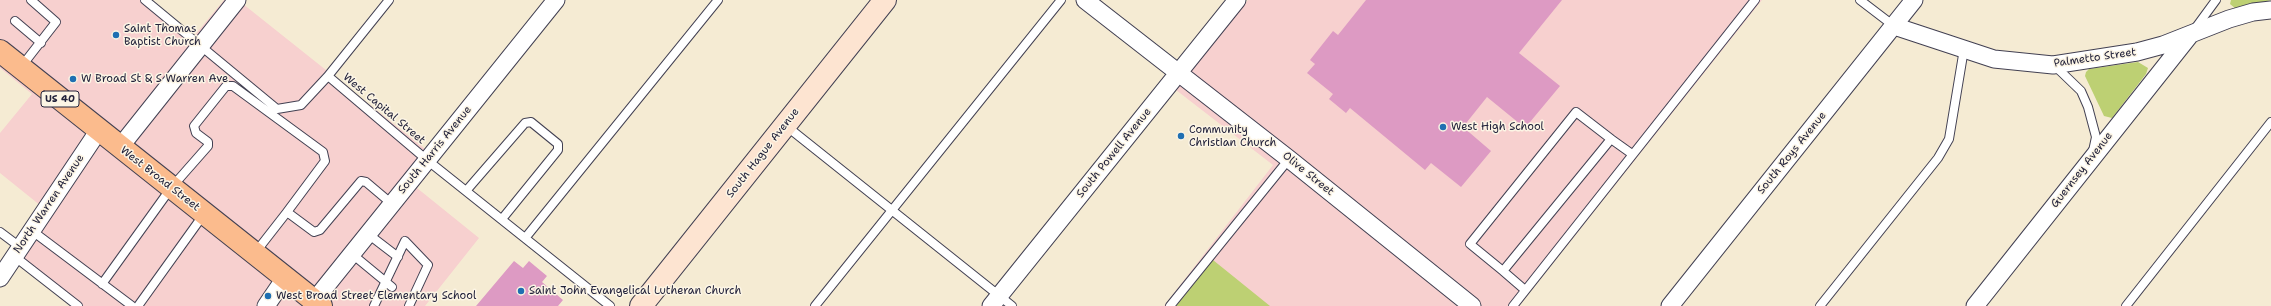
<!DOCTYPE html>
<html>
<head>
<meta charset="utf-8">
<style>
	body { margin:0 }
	canvas { display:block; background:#f5ebd3 }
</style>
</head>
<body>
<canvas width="2271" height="306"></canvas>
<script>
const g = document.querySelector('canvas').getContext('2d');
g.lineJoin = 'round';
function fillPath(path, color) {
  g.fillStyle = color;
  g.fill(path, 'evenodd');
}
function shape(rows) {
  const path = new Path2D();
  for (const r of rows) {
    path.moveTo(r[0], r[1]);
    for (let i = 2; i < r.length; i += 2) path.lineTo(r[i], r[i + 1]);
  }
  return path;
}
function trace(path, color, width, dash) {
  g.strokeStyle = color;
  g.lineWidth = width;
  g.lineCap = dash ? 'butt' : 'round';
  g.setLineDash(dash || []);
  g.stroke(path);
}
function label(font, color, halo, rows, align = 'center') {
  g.font = font + ' "Shantell Sans",sans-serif';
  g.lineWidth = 3;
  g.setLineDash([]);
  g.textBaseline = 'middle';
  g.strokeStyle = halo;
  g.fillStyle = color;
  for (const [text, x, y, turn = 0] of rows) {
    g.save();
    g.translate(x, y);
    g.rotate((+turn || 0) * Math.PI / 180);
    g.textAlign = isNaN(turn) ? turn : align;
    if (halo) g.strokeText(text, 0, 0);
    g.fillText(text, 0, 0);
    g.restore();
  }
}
fillPath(shape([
	[0,0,150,0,194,36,224,0,238,0,439,160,417,188,479,238,425,306,74,306,10,253,41,206,0,173,0,133,32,94,0,68],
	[1248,0,1762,0,1519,306,1164,306,1273,165,1176,90]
]), '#f7d0cf');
fillPath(shape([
	[2231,0,2271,0,2236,9,2230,4],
	[2138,62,2148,68,2146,74,2112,118,2104,116,2085,76,2086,72,2089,69],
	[1213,260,1270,306,1176,306]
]), '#bdd073');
fillPath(shape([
	[1366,0,1562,0,1519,53,1560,86,1525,128,1487,97,1463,127,1491,151,1461,187,1431,163,1425,170,1350,108,1346,113,1329,99,1333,94,1307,73,1315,64,1310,60,1333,31,1338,35],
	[514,261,523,268,529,261,547,276,542,282,563,300,558,306,476,306]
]), '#dd9ac3');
const lane = shape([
	[145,0,277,109,301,105,328,76,427,160,610,306],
	[1860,0,1894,26],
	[15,21,41,43],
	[2194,30,2216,0],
	[2054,65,2081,91,2088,107,2096,137,2093,151],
	[21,67,56,22,31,0],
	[328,76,389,0],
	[785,125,1012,306],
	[1611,139,1632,154],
	[466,191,525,123,531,122,558,144,558,150,502,219],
	[31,230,132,306],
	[0,232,20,247],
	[368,234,398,257],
	[526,237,718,0],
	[255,253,287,212,314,232,320,230,361,181,366,182,392,204],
	[352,254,392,287],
	[14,256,78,306],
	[1503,271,1611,139,1576,112,1470,244,1503,271,1525,290],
	[102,284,171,188,208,146,208,142,196,133,194,126,226,86,233,86,323,152,325,161,287,212],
	[138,306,204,214],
	[374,306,405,241,428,265,409,306],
	[815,306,1061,0],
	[1170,306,1289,159],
	[1513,306,1755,0],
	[1820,306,1938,158,1949,139,1964,49],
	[2126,306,2271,122]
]);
const street = shape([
	[1085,0,1289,159,1472,306],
	[1894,26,1994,59,2053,65,2137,52,2163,45,2229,19,2253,12,2271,10],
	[120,147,237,0],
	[0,278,99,130],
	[314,301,556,0],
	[266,306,285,278],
	[991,306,1237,0],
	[1670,306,1914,0],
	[1975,306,2190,35]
]);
const secondary = shape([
	[641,306,885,0]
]);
const primary = shape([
	[0,51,321,306]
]);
trace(lane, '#424052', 10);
trace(street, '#424052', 19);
trace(secondary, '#424052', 24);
trace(primary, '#424052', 24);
trace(lane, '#fff', 8);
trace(street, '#fff', 17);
trace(secondary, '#fde4d1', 22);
trace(primary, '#fbbb8d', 22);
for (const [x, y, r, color] of [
	[116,35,4,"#1f6fb2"],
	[73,79,4,"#1f6fb2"],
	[1443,127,4,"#1f6fb2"],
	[1181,136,4,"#1f6fb2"],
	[521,291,4,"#1f6fb2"],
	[268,296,4,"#1f6fb2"]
]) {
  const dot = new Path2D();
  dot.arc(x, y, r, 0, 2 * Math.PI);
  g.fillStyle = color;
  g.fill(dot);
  trace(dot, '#fcf5e5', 1.5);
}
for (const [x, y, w] of [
	[60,99,38]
]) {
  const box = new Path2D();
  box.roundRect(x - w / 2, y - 8, w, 16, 3);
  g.fillStyle = '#fcf5e5';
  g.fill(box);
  trace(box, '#22223b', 1);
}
label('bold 10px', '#22223b', null, [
	["US 40",60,99]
]);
label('11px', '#22223b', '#fcf5e5', [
	["Saint Thomas",124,29],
	["Baptist Church",124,42],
	["W Broad St & S Warren Ave",81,79],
	["West High School",1451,127],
	["Community",1189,130],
	["Christian Church",1189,143],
	["Saint John Evangelical Lutheran Church",529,291],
	["West Broad Street Elementary School",276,296]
], 'left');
label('11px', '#22223b', '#fcf5e5', [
	["Palmetto Street",2095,58,-8],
	["West Capital Street",384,109,40],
	["South Harris Avenue",435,150,-51],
	["South Hague Avenue",763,153,-52],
	["South Powell Avenue",1114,153,-51],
	["South Roys Avenue",1792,153,-51],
	["Guernsey Avenue",2082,170,-52],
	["Olive Street",1308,174,39],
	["West Broad Street",160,179,38],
	["North Warren Avenue",49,204,-56]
]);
</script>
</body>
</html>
